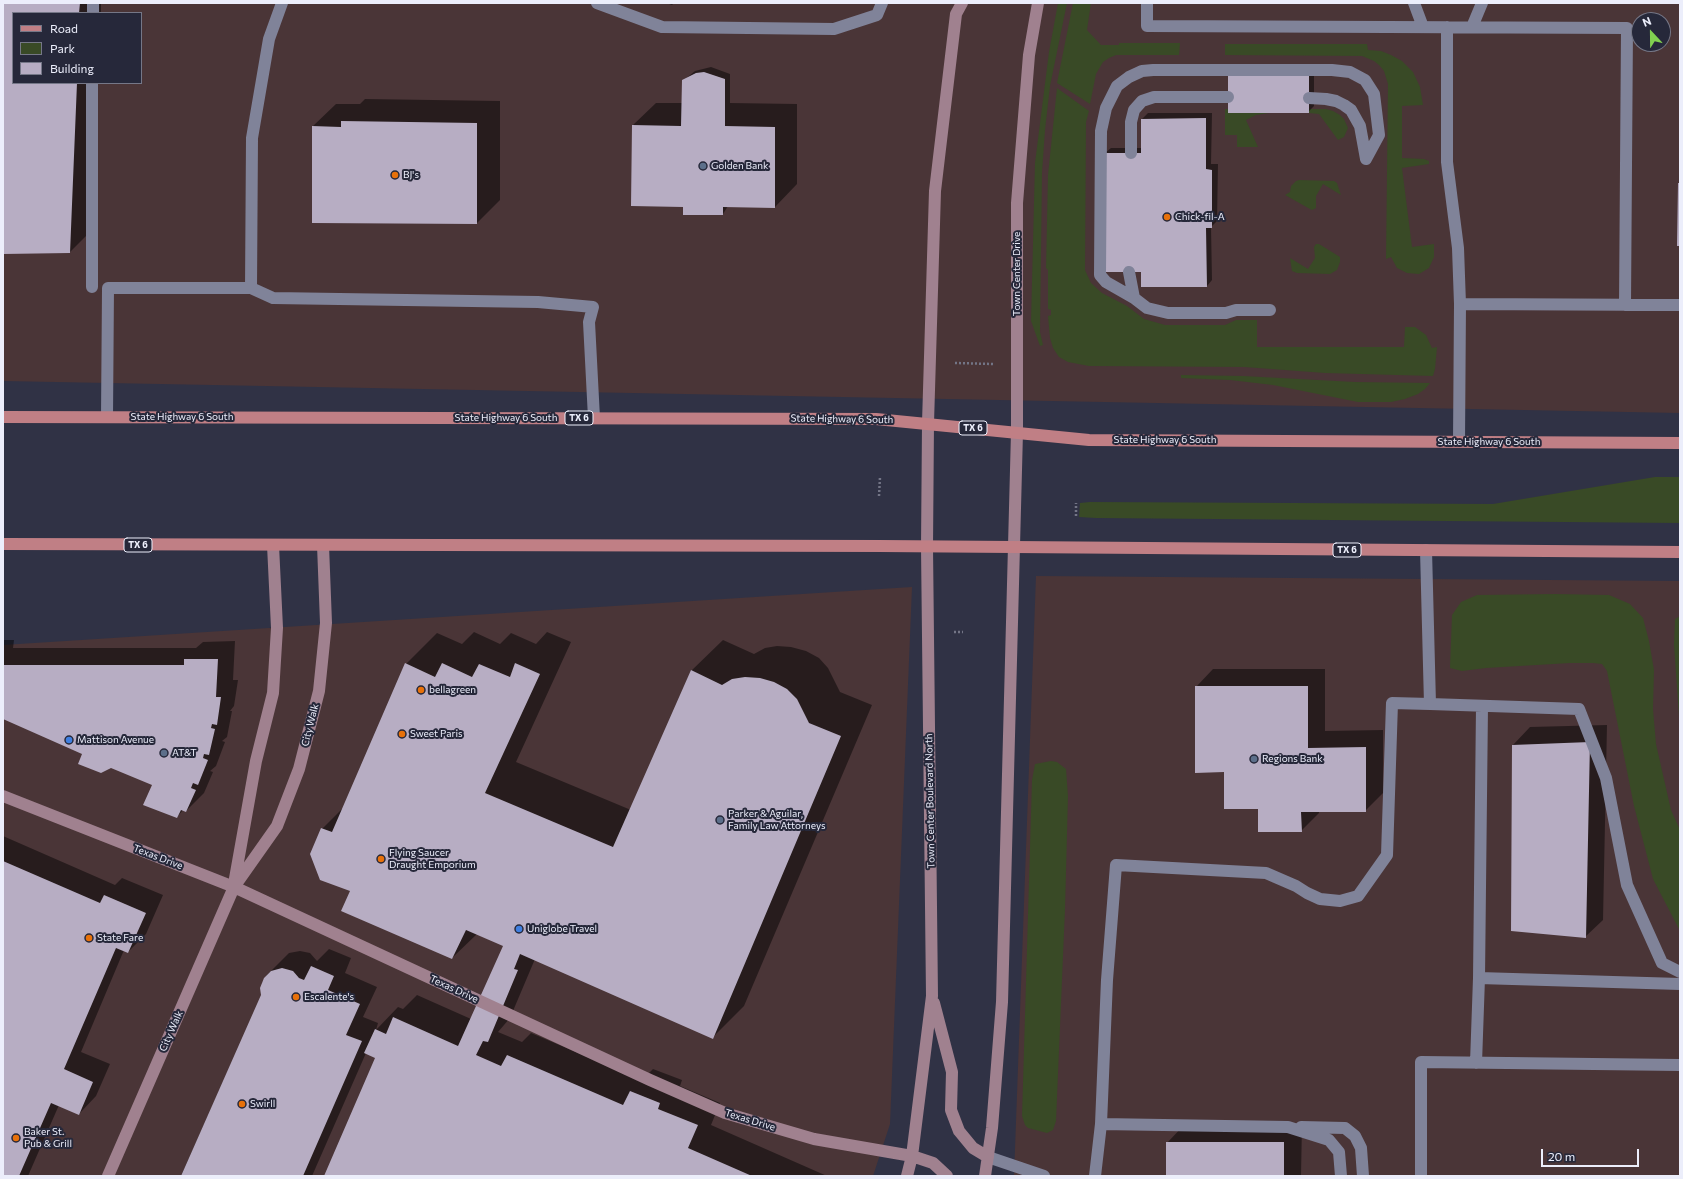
<!DOCTYPE html>
<html>
<head>
<meta charset="utf-8">
<style>
	body { margin:0 }
	#map { position:relative; width:1683px; height:1179px; overflow:hidden; background:#303245; font-family:Commissioner,sans-serif }
	canvas { display:block }
	.frame { position:absolute; inset:0; border:4px solid #eceefb; pointer-events:none }
	.legend { position:absolute; left:12px; top:12px; width:130px; height:72px; box-sizing:border-box; background:#26283a; border:1px solid #757787; margin:0; padding:5px 7px; list-style:none; font-size:12px; color:#eceefb }
	.legend li { display:flex; align-items:center; gap:8px; height:20px }
	.legend b { width:20px; border:1px solid #757787 }
	.north { position:absolute; left:1631px; top:12px; width:40px; height:40px; box-sizing:border-box; background:#26283a; border:1px solid #757787; border-radius:50%; rotate:338deg; font-size:11px; font-weight:700; line-height:16px; text-align:center; color:#eceefb }
	.north::after { content:''; display:block; margin:auto; width:14px; height:18px; background:#81d050; clip-path:polygon(50% 0,100% 100%,50% 72%,0 100%) }
	.scale { position:absolute; left:1541px; top:1149px; width:98px; height:18px; box-sizing:border-box; border:2px solid #eceefb; border-top:0; padding-left:5px; font-size:12px; line-height:14px; white-space:nowrap; color:#eceefb; -webkit-text-stroke:3px #26283a; paint-order:stroke }
</style>
</head>
<body>
<div id="map">
<canvas width="1683" height="1179"></canvas>
<div class="frame"></div>
<ul class="legend">
<li><b style="height:5px;background:#c07f85"></b>Road</li>
<li><b style="height:11px;background:#394a26"></b>Park</li>
<li><b style="height:11px;background:#b7adc3"></b>Building</li>
</ul>
<div class="north">N</div>
<div class="scale">20 m</div>
</div>
<script>
const g = document.querySelector('canvas').getContext('2d');
g.lineJoin = 'round';
function fillPath(path, color) {
  g.fillStyle = color;
  g.fill(path, 'evenodd');
}
function shape(rows) {
  const path = new Path2D();
  for (const r of rows) {
    path.moveTo(r[0], r[1]);
    for (let i = 2; i < r.length; i += 2) path.lineTo(r[i], r[i + 1]);
  }
  return path;
}
function trace(path, color, width, dash) {
  g.strokeStyle = color;
  g.lineWidth = width;
  g.lineCap = dash ? 'butt' : 'round';
  g.setLineDash(dash || []);
  g.stroke(path);
}
function label(font, color, halo, rows, align = 'center') {
  g.font = font + ' Commissioner,sans-serif';
  g.lineWidth = 4;
  g.setLineDash([]);
  g.textBaseline = 'middle';
  g.strokeStyle = halo;
  g.fillStyle = color;
  for (const [text, x, y, turn = 0] of rows) {
    g.save();
    g.translate(x, y);
    g.rotate((+turn || 0) * Math.PI / 180);
    g.textAlign = isNaN(turn) ? turn : align;
    if (halo) g.strokeText(text, 0, 0);
    g.fillText(text, 0, 0);
    g.restore();
  }
}
fillPath(shape([
	[3,3,1680,3,1680,413,3,381],
	[13,13,141,13,141,83,13,83],
	[1639,20,1663,20,1663,44,1639,44],
	[1036,576,1680,581,1680,1176,1014,1176],
	[912,587,890,1124,873,1176,3,1176,3,645]
]), '#4a3537');
fillPath(shape([
	[1058,3,1067,3,1050,86,1045,130,1042,173,1040,332,1043,345,1040,346,1031,321,1035,163,1049,52],
	[1073,3,1091,3,1087,30,1101,45,1119,45,1119,43,1180,43,1179,55,1116,55,1109,58,1103,62,1096,74,1090,104,1057,83],
	[1225,44,1367,44,1368,50,1381,51,1391,55,1402,61,1413,72,1420,87,1423,105,1402,106,1402,158,1424,159,1429,161,1429,164,1402,168,1412,247,1434,244,1434,257,1429,268,1419,274,1407,273,1397,268,1391,257,1386,259,1388,84,1384,71,1379,65,1374,61,1362,56,1225,55],
	[1057,88,1089,111,1086,122,1085,270,1091,283,1102,293,1127,306,1144,319,1165,325,1225,325,1236,320,1257,320,1257,347,1404,347,1405,327,1415,327,1426,335,1432,348,1437,347,1435,369,1433,376,1325,373,1244,367,1089,366,1068,362,1059,357,1053,348,1050,338,1048,316,1051,315,1051,310,1048,309,1048,270,1046,268,1048,175],
	[1225,109,1228,109,1228,113,1269,113,1256,115,1246,120,1258,147,1237,147,1237,135,1225,135],
	[1309,109,1326,109,1333,111,1340,115,1344,119,1348,128,1344,137,1338,140,1319,114,1309,113],
	[1299,180,1334,181,1337,183,1341,195,1323,184,1316,196,1316,208,1312,210,1310,209,1285,195,1290,192,1291,186,1296,181],
	[1316,244,1319,244,1340,257,1340,262,1337,270,1330,274,1297,273,1292,271,1290,258,1308,269,1315,258,1314,247],
	[1181,375,1243,376,1355,382,1430,383,1425,389,1418,394,1405,399,1391,402,1358,402,1273,385,1230,380,1181,378],
	[1655,477,1680,477,1680,523,1096,518,1079,517,1080,503,1090,502,1493,504],
	[1555,594,1609,595,1630,604,1643,618,1649,641,1654,670,1653,709,1656,744,1671,810,1680,830,1680,931,1653,879,1634,806,1607,671,1602,664,1593,663,1570,663,1486,668,1462,671,1450,668,1452,615,1461,602,1477,595],
	[1680,616,1680,730,1674,645,1675,619],
	[1051,761,1057,762,1066,769,1068,796,1065,909,1056,1121,1053,1130,1047,1133,1028,1128,1025,1125,1022,1116,1032,780,1035,764]
]), '#394a26');
fillPath(shape([
	[3,3,101,3,101,13,13,13,13,83,98,83,93,229,70,252,3,253],
	[666,3,674,3,672,5],
	[711,67,730,74,730,103,797,104,797,184,775,207,728,206,723,214,684,207,633,125,656,103,683,103,683,81,695,71],
	[1314,69,1314,106,1308,112,1229,112],
	[365,99,500,101,500,200,477,223,313,126,336,104,360,104],
	[1148,113,1212,113,1211,164,1218,164,1217,221,1211,227,1212,280,1207,286,1142,271,1105,153,1111,148,1142,148,1142,119],
	[474,632,500,644,511,633,536,644,547,632,571,642,516,762,631,810,691,671,723,640,754,654,765,648,777,646,791,647,806,651,819,658,828,668,840,692,872,705,744,1006,713,1037,535,959,510,1018,498,1032,522,1042,531,1033,642,1080,653,1069,682,1080,680,1086,720,1103,711,1125,827,1176,325,1176,377,1057,366,1053,312,1176,181,1176,262,995,262,983,267,975,289,953,300,951,310,953,317,961,329,949,351,958,345,973,377,987,363,1017,378,1023,376,1030,398,1007,403,1009,417,995,471,1019,505,946,477,934,452,958,351,891,322,829,344,807,406,664,437,633,462,644],
	[3,640,14,640,13,648,196,648,203,642,235,641,233,680,238,680,234,706,230,711,232,711,227,737,222,741,225,742,216,766,210,771,213,772,204,793,186,811,183,810,177,817,154,785,3,718],
	[1213,669,1325,669,1325,731,1383,730,1383,793,1365,811,1319,811,1319,813,1301,831,1259,808,1225,771,1196,687],
	[1607,725,1603,920,1585,937,1513,745,1530,727],
	[3,836,115,885,122,878,163,895,146,934,128,952,124,950,81,1052,110,1064,96,1096,79,1114,59,1105,28,1176,3,1176],
	[1302,1124,1301,1176,1167,1176,1167,1143,1184,1125]
]), '#0007');
fillPath(shape([
	[3,3,80,3,79,13,13,13,13,83,77,83,70,253,3,254],
	[704,72,725,79,725,126,775,127,775,208,723,207,723,215,683,215,683,207,631,206,632,125,681,126,682,80,696,73],
	[1228,74,1309,74,1309,113,1228,113],
	[1206,118,1206,169,1212,170,1212,228,1206,228,1207,287,1141,287,1141,272,1103,272,1104,153,1141,153,1141,119],
	[341,121,477,123,477,224,312,223,312,126,341,127],
	[1678,183,1680,183,1680,246,1677,246],
	[184,659,218,659,216,697,221,697,217,725,212,724,211,728,215,729,209,755,204,754,203,758,208,760,198,785,193,783,191,788,196,790,186,812,181,810,177,818,143,805,152,785,111,768,101,773,78,764,82,754,3,719,3,665,184,665],
	[405,663,435,677,442,663,472,677,479,664,510,677,515,663,540,674,485,793,613,847,691,670,722,685,732,679,745,677,760,678,774,682,787,689,797,699,809,723,841,736,713,1039,520,954,514,969,518,970,488,1042,483,1041,476,1055,501,1066,507,1055,623,1105,630,1091,660,1103,658,1109,698,1125,688,1148,752,1176,324,1176,375,1058,364,1053,375,1029,386,1034,393,1017,458,1046,503,946,466,930,452,959,341,911,350,891,320,880,310,854,321,828,332,832],
	[1195,686,1308,686,1308,748,1366,747,1366,812,1301,812,1302,832,1258,832,1258,809,1224,809,1224,772,1195,773],
	[1590,742,1586,938,1511,931,1512,745],
	[3,861,100,903,104,895,146,913,128,953,116,948,64,1069,93,1082,79,1115,51,1103,19,1176,3,1176],
	[311,966,334,976,328,990,360,1004,346,1035,362,1041,303,1176,181,1176,261,995,260,988,264,978,271,971,282,968,293,971,299,978,304,980],
	[1166,1142,1284,1142,1284,1176,1166,1176]
]), '#b7adc3');
trace(shape([
	[955,363,993,364],
	[879,496,880,477],
	[1076,516,1076,503],
	[954,632,963,632]
]), '#737586', 2.5, [2, 2]);
trace(shape([
	[597,3,662,27,834,29,877,15,882,3],
	[1147,3,1147,26,1627,28,1625,305],
	[1414,3,1423,27],
	[93,13,93,3],
	[1447,27,1447,162,1458,248,1460,304,1459,441],
	[1472,27,1482,3],
	[1309,98,1326,99,1336,101,1344,105,1351,110,1360,126,1366,159],
	[1131,153,1131,122,1134,110,1142,101,1154,97,1228,97],
	[1129,272,1134,298],
	[92,287,92,83],
	[251,288,273,298,538,302,593,307,589,322,594,418],
	[1460,304,1680,305],
	[1270,310,1236,310,1226,313,1168,313,1147,308,1134,298,1106,282,1100,275,1101,131,1106,108,1117,86,1129,77,1142,71,1153,70,1332,70,1350,72,1365,80,1374,94,1379,135,1366,159],
	[107,417,108,288,251,288,252,138,269,39,282,3],
	[1426,550,1430,704,1579,709,1606,778,1627,885,1662,963,1680,972],
	[1479,978,1680,984],
	[1476,1063,1479,978,1482,706],
	[1101,1124,1288,1127,1329,1140,1339,1152,1341,1176],
	[1301,1127,1345,1128,1355,1136,1361,1148,1363,1176],
	[988,1157,1044,1176],
	[1095,1176,1101,1124,1107,980,1116,865,1266,873,1296,886,1307,893,1320,899,1340,901,1358,896,1387,855,1392,703,1430,704],
	[1421,1176,1421,1062,1680,1065]
]), '#808399', 12);
trace(shape([
	[3,796,234,887,650,1080,725,1113,814,1139,912,1156,933,1163,947,1176],
	[234,884,256,761,273,693,277,628,273,545],
	[934,1003,952,1072,951,1110,959,1131,973,1148,988,1157],
	[108,1176,234,887,277,826,299,769,319,691,326,623,323,545],
	[907,1176,912,1156,932,996,927,547,928,423,935,191,956,14,962,3],
	[985,1176,992,1128,1002,1002,1017,432,1017,203,1029,55,1038,3]
]), '#a0818f', 12);
trace(shape([
	[3,417,876,419,1089,440,1680,443],
	[3,544,880,546,1680,552]
]), '#c07f85', 12);
for (const [x, y, r, color] of [
	[703,166,4,"#5c6f8a"],
	[395,175,4,"#e8710a"],
	[1167,217,4,"#e8710a"],
	[421,690,4,"#e8710a"],
	[402,734,4,"#e8710a"],
	[69,740,4,"#3f7fe0"],
	[164,753,4,"#5c6f8a"],
	[1254,759,4,"#5c6f8a"],
	[720,820,4,"#5c6f8a"],
	[381,859,4,"#e8710a"],
	[519,929,4,"#3f7fe0"],
	[89,938,4,"#e8710a"],
	[296,997,4,"#e8710a"],
	[242,1104,4,"#e8710a"],
	[16,1138,4,"#e8710a"]
]) {
  const dot = new Path2D();
  dot.arc(x, y, r, 0, 2 * Math.PI);
  g.fillStyle = color;
  g.fill(dot);
  trace(dot, '#26283a', 1.5);
}
for (const [x, y, w] of [
	[579,418,28],
	[973,428,28],
	[138,545,28],
	[1347,550,28]
]) {
  const box = new Path2D();
  box.roundRect(x - w / 2, y - 7, w, 14, 3);
  g.fillStyle = '#26283a';
  g.fill(box);
  trace(box, '#eceefb', 1);
}
label('bold 9px', '#eceefb', null, [
	["TX 6",579,418],
	["TX 6",973,428],
	["TX 6",138,545],
	["TX 6",1347,550]
]);
label('10px', '#eceefb', '#26283a', [
	["Golden Bank",711,166],
	["BJ's",403,175],
	["Chick-fil-A",1175,217],
	["bellagreen",429,690],
	["Sweet Paris",410,734],
	["Mattison Avenue",77,740],
	["AT&T",172,753],
	["Regions Bank",1262,759],
	["Parker & Aguilar,",728,814],
	["Family Law Attorneys",728,826],
	["Flying Saucer",389,853],
	["Draught Emporium",389,865],
	["Uniglobe Travel",527,929],
	["State Fare",97,938],
	["Escalente's",304,997],
	["Swirll",250,1104],
	["Baker St.",24,1132],
	["Pub & Grill",24,1144]
], 'left');
label('10px', '#eceefb', '#26283a', [
	["Town Center Drive",1017,274,-90],
	["State Highway 6 South",182,417],
	["State Highway 6 South",506,418],
	["State Highway 6 South",842,419,1],
	["State Highway 6 South",1165,440],
	["State Highway 6 South",1489,442],
	["City Walk",310,725,-76],
	["Town Center Boulevard North",930,801,-91],
	["Texas Drive",158,857,21],
	["Texas Drive",454,989,25],
	["City Walk",171,1031,-66],
	["Texas Drive",750,1120,17]
]);
</script>
</body>
</html>
